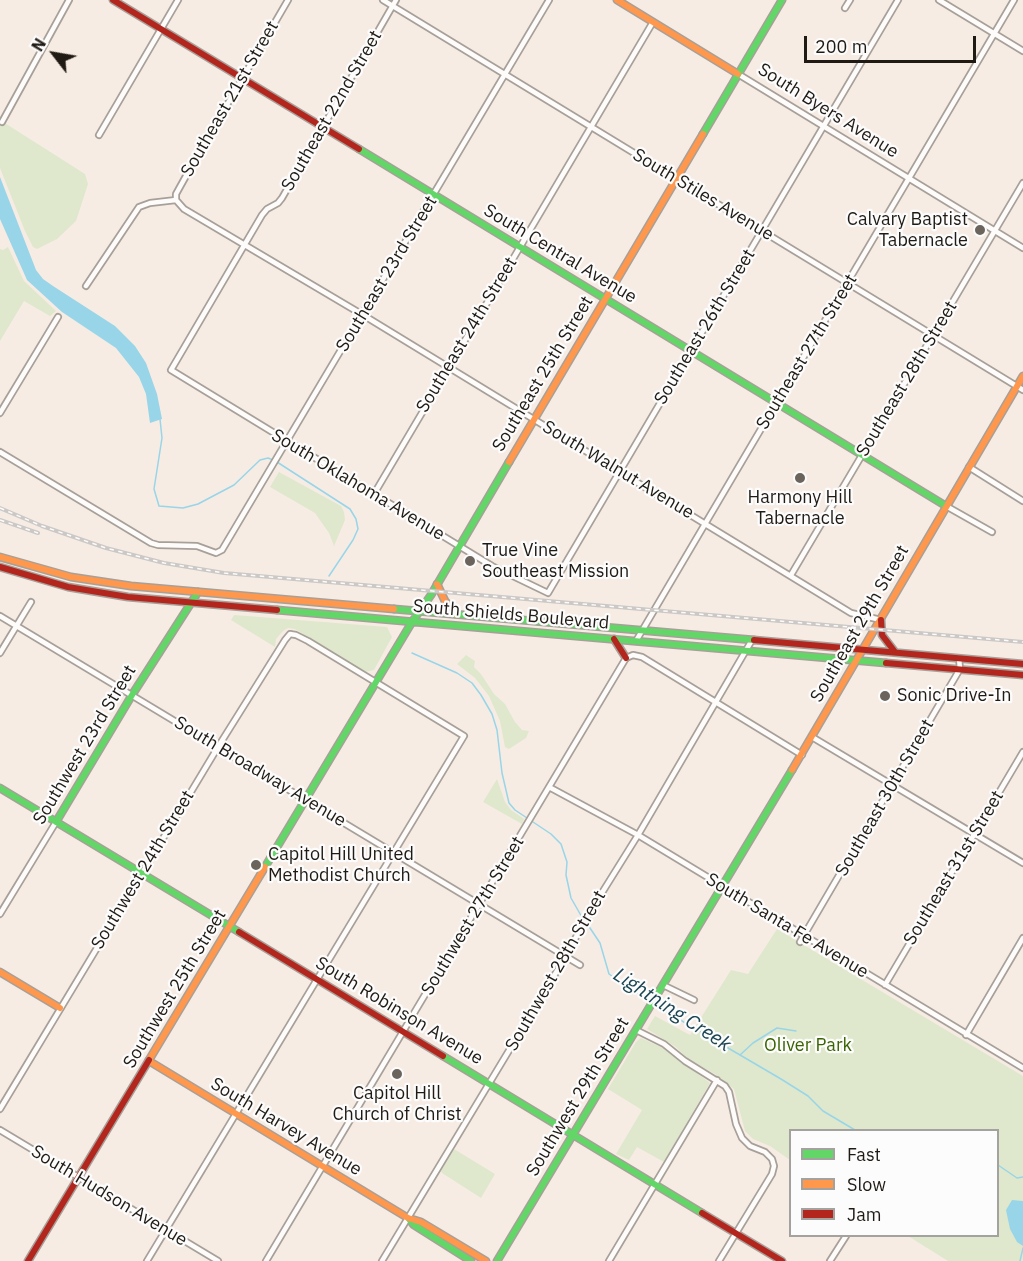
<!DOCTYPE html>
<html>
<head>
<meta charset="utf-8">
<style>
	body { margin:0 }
	#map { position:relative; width:1023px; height:1261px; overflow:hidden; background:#f6ece4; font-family:"IBM Plex Sans",sans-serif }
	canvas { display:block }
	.legend { position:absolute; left:789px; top:1129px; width:210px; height:108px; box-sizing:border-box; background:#fcfcfc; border:2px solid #a4a29f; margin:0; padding:8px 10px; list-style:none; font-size:18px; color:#201a14 }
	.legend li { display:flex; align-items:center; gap:12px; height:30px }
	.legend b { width:30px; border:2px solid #a4a29f }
	.north { position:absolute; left:24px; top:24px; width:60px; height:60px; -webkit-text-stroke:4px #fcfcfc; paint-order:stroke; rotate:301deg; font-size:16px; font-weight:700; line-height:24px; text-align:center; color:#201a14 }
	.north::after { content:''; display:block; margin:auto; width:21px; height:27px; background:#201a14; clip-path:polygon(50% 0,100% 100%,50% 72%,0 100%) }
	.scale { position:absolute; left:804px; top:36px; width:172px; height:27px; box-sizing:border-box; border:3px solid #201a14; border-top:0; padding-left:8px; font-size:18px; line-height:21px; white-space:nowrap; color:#201a14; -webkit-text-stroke:4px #fcfcfc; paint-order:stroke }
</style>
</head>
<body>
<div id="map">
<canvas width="1023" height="1261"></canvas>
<ul class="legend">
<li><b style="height:8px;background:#63d668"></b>Fast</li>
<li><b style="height:8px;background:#ff974d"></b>Slow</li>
<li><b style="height:8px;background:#b3261e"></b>Jam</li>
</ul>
<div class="north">N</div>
<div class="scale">200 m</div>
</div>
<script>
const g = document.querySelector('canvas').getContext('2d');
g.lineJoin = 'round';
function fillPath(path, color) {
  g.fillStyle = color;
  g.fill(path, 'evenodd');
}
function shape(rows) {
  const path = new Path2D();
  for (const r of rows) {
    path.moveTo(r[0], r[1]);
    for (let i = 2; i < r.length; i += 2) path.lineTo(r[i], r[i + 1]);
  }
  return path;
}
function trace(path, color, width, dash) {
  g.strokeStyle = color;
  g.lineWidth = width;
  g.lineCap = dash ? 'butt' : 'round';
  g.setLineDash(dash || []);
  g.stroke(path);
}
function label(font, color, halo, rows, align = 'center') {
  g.font = font + ' "IBM Plex Sans",sans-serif';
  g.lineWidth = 4.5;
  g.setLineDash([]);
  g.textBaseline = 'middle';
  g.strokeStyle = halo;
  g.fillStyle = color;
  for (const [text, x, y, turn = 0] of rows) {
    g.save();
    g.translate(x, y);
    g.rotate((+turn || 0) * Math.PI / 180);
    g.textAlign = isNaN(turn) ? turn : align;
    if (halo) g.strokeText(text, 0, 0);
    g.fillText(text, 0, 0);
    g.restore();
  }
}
fillPath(shape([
	[0,120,85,174,88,184,76,221,57,239,37,249,33,247,25,231,0,168],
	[8,247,24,281,56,311,50,316,24,301,0,341,0,249,3,250],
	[279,472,341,506,344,512,345,520,334,546,329,533,315,513,270,487],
	[234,615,387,627,392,637,374,670,365,672,295,629,288,628,283,631,276,639,275,647,231,620],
	[466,655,475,661,474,667,481,674,494,694,505,704,515,722,522,730,529,731,526,738,509,749,505,747,500,721,489,696,475,678,457,664],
	[497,779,505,802,511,810,524,819,522,824,483,802],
	[777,929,1023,1076,1023,1261,948,1261,908,1236,998,1236,998,1130,790,1130,790,1160,770,1146,753,1139,745,1131,734,1089,718,1076,687,1058,676,1047,647,1029,655,1016,690,1035,731,970,748,974],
	[641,1038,663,1048,710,1083,664,1162,637,1147,629,1160,616,1154,642,1110,608,1089,636,1042],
	[454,1149,495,1174,481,1198,442,1173,441,1171]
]), '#dfe8cc');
fillPath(shape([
	[0,177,36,270,43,279,53,286,115,326,135,346,146,363,157,394,162,419,150,423,146,394,139,377,116,348,62,312,27,280,0,219],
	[1012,1200,1023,1201,1023,1246,1017,1242,1010,1229,1006,1210]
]), '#98d5e8');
trace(shape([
	[160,419,162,438,154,489,159,506,183,508,198,504,234,485,260,460,268,458,273,460],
	[277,462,350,509,356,519,358,529,353,540,329,576],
	[412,653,457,673,472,683,481,695,492,714,497,730,502,773,509,803,515,810,551,834,561,844,567,862,566,875,571,898,583,919],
	[586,922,600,943,609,974,649,1001],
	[653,1004,781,1079,808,1096,823,1111,855,1130],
	[740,1055,753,1043,777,1028,796,1031],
	[998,1165,1017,1178,1023,1177],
	[1020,1261,1023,1248]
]), '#98d5e8', 1.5);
const street = shape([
	[383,0,1023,390],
	[396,0,282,198,278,203,267,209,262,215,171,370,492,566,548,593,898,0],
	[939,0,1023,51],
	[845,8,850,0],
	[738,74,1023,248],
	[2,122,69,0],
	[99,135,178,0],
	[176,200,184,209,363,315,851,613,881,620],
	[176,200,176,194,196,158,288,0],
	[86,286,139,207,150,203,176,200],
	[0,413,58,317],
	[0,452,151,543,158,545,197,546,216,553,222,550,549,0],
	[969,467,1023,501],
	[374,494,653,22],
	[946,506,992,532],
	[791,575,1023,183],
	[0,616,580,965],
	[636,641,1014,0],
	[0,653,31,602],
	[812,737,1023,863],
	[549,787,638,835,1023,1068],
	[0,914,56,822],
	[800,942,960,669,959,658],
	[663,985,694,1000],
	[885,985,1023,752],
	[636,1030,664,1044,685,1061,725,1086,729,1092,736,1124,742,1138,750,1146,765,1152,772,1159,774,1166,772,1174,719,1261],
	[966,1035,1023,938],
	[0,1109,218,747,285,640,290,634,296,635,308,641,464,736,147,1261],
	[0,1130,218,1261],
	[266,1261,626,658,633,655,642,657,802,755],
	[382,1261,566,956,585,920,638,835,752,640],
	[609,1261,717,1080],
	[830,1261,846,1236]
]);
const fast = shape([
	[703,134,782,0],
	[359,149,946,506],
	[394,609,754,640],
	[277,610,886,663],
	[0,788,239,932],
	[56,822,132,695,198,592],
	[265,867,412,622,431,595,509,462],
	[443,1056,702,1213],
	[409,1219,414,1225,471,1261],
	[497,1261,792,770]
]);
const slow = shape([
	[617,0,738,74],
	[509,462,703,134],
	[0,557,71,577,131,586,394,609],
	[437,584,445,601,456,614],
	[792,770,1023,376],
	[0,972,60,1008],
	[149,1060,265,867],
	[149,1061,408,1218,421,1222,486,1261]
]);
const jam = shape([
	[113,0,359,149],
	[0,567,68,587,128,597,277,610],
	[881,620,882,635,895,652],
	[614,639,626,658],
	[754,640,1023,664],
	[886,663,1023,675],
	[239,932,443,1056],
	[702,1213,782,1261],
	[28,1261,149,1060]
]);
trace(street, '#a7a099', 8);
trace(fast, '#a7a099', 9);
trace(slow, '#a7a099', 9);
trace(jam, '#a7a099', 9);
trace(street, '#fefcfb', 4.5);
trace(fast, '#63d668', 6);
trace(slow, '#ff974d', 6);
trace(jam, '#b3261e', 6);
const rail = shape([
	[0,508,42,526,106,548,164,563,224,573,1023,642],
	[0,520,38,533]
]);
trace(rail, '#cbc8c6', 4);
trace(rail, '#fcfcfc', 1.5, [4.5]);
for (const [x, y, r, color] of [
	[980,230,6,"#6b645d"],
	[800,478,6,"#6b645d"],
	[470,561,6,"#6b645d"],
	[885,696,6,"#6b645d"],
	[256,865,6,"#6b645d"],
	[397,1074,6,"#6b645d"]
]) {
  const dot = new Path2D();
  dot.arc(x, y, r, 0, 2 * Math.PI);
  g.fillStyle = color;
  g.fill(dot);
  trace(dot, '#fcfcfc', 2);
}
label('18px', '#201a14', '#fcfcfc', [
	["Southeast 21st Street",230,99,-60],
	["Southeast 22nd Street",332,111,-60],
	["South Byers Avenue",828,111,32],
	["South Stiles Avenue",703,195,31],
	["South Central Avenue",560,254,31],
	["Southeast 23rd Street",387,274,-59],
	["Southeast 26th Street",705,327,-59],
	["Southeast 24th Street",467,335,-59],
	["Southeast 27th Street",807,352,-59],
	["Southeast 25th Street",543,374,-59],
	["Southeast 28th Street",907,379,-59],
	["South Walnut Avenue",618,470,31],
	["South Oklahoma Avenue",358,485,31],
	["South Shields Boulevard",511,615,5],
	["Southeast 29th Street",860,624,-60],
	["Southwest 23rd Street",85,745,-59],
	["South Broadway Avenue",260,772,31],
	["Southeast 30th Street",885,798,-60],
	["Southeast 31st Street",954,868,-59],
	["Southwest 24th Street",143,870,-59],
	["Southwest 27th Street",473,916,-59],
	["South Santa Fe Avenue",787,926,31],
	["Southwest 28th Street",556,971,-60],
	["Southwest 25th Street",175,989,-59],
	["South Robinson Avenue",399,1011,31],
	["Southwest 29th Street",578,1097,-59],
	["South Harvey Avenue",286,1127,31],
	["South Hudson Avenue",109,1196,31]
]);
label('18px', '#201a14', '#fcfcfc', [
	["Calvary Baptist",968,220,"right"],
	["Tabernacle",968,241,"right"],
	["Harmony Hill",800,498,"center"],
	["Tabernacle",800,519,"center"],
	["True Vine",482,551],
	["Southeast Mission",482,572],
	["Sonic Drive-In",897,696],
	["Capitol Hill United",268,855],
	["Methodist Church",268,876],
	["Capitol Hill",397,1094,"center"],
	["Church of Christ",397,1115,"center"]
], 'left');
label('18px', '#3a6400', '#fcfcfc', [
	["Oliver Park",808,1046]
]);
label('italic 20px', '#1c4553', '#fcfcfc', [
	["Lightning Creek",672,1010,33]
]);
</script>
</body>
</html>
